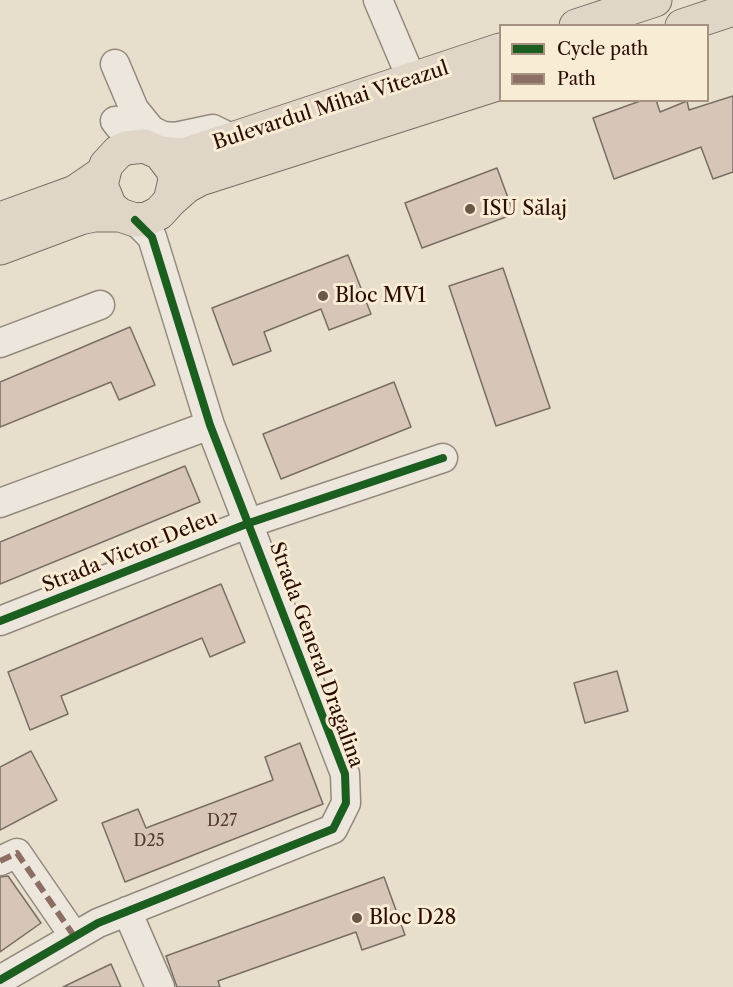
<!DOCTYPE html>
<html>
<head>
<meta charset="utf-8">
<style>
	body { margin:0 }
	#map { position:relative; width:733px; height:987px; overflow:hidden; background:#e8decc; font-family:"Libre Caslon Text",serif }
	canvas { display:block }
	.legend { position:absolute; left:499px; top:24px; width:210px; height:78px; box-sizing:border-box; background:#f8ecd5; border:2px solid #a69280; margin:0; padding:8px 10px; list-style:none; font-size:18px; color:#2a0c00 }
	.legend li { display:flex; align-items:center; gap:12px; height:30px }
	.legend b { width:30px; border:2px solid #a69280 }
</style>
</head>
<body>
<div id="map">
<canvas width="733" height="987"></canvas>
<ul class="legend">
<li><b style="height:8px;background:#1b5e20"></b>Cycle path</li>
<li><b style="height:8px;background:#8d6e63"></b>Path</li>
</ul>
</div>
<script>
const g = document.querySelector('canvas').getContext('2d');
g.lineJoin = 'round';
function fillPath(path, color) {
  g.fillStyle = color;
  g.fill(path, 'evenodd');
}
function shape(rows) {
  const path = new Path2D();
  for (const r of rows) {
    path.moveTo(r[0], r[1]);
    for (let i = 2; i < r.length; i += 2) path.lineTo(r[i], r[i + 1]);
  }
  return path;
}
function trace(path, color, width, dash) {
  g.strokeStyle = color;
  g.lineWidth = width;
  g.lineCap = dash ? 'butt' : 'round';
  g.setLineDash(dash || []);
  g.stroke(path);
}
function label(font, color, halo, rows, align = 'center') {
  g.font = font + ' "Libre Caslon Text",serif';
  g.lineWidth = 6;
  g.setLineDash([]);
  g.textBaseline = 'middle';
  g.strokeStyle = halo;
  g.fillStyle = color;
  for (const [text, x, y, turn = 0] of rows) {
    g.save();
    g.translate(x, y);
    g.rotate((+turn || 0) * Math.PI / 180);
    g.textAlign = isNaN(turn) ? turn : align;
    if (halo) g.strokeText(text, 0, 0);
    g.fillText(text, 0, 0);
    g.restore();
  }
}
const building = shape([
	[733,96,733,172,713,179,701,147,614,179,593,118,643,100,656,100,660,112,687,101,689,110,733,96],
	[497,168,514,214,422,248,405,203,497,168],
	[348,255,371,314,329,330,321,309,264,332,271,351,233,365,212,308,348,255],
	[503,268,550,408,496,426,449,286,503,268],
	[130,327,155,385,119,400,111,382,0,427,0,382,130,327],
	[394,382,411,427,281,479,263,434,394,382],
	[185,466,200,502,0,584,0,542,185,466],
	[221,584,245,642,210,657,202,638,61,696,68,714,30,730,8,672,221,584],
	[617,671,628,711,585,723,574,683,617,671],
	[300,743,323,804,125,882,102,823,138,809,146,828,273,780,265,757,300,743],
	[31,751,57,800,0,830,0,767,31,751],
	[8,876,41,923,0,952,0,877,8,876],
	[384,877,405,935,362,950,356,932,218,981,220,987,177,987,166,956,384,877],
	[111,964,121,987,63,987,111,964]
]);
fillPath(building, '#d7c6b8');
trace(building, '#786e64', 1.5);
const minor = shape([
	[378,0,412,80],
	[115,64,134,109,151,130,163,136,175,137,213,129,233,139],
	[115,121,127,136,144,146],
	[0,343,100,305],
	[0,503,210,425],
	[0,621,249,523,443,458],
	[0,861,17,853,74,936],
	[127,911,160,987],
	[0,980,98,923,333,829,346,803,345,774,210,425,152,237,135,220]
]);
const major = shape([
	[576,26,655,0],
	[682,26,733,9],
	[160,153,173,170,175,180,170,201,159,213,147,219,135,220,120,215,110,207,101,185,106,165,118,152,126,148,144,146,160,153,184,155,500,50],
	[170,201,187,186,200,179,500,83],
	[0,219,75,192,103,173],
	[0,248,80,218,94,215,120,215]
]);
trace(minor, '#938a7e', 31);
trace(major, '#786e64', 35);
trace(minor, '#ece6dd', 28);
trace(major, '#e0d6c8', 33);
trace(shape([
	[0,861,17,853,74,936]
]), '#8d6e63', 6, [12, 6]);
trace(shape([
	[0,621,249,523,443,458],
	[0,980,98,923,333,829,346,803,345,774,210,425,152,237,135,220]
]), '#1b5e20', 8);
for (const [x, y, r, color] of [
	[470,209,6,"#6c5647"],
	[323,296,6,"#6c5647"],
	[357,918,6,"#6c5647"]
]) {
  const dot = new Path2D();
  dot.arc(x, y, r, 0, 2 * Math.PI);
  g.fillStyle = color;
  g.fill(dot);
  trace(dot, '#f8ecd5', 2);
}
label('16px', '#553a2e', null, [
	["D27",222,821],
	["D25",149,841]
]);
label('20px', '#2a0c00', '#f8ecd5', [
	["Bulevardul Mihai Viteazul",331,106,-18],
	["Strada Victor Deleu",130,552,-22],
	["Strada General Dragalina",316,655,70]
]);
label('20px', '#2a0c00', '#f8ecd5', [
	["ISU Sălaj",482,209],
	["Bloc MV1",335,296],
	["Bloc D28",369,918]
], 'left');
</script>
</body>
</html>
